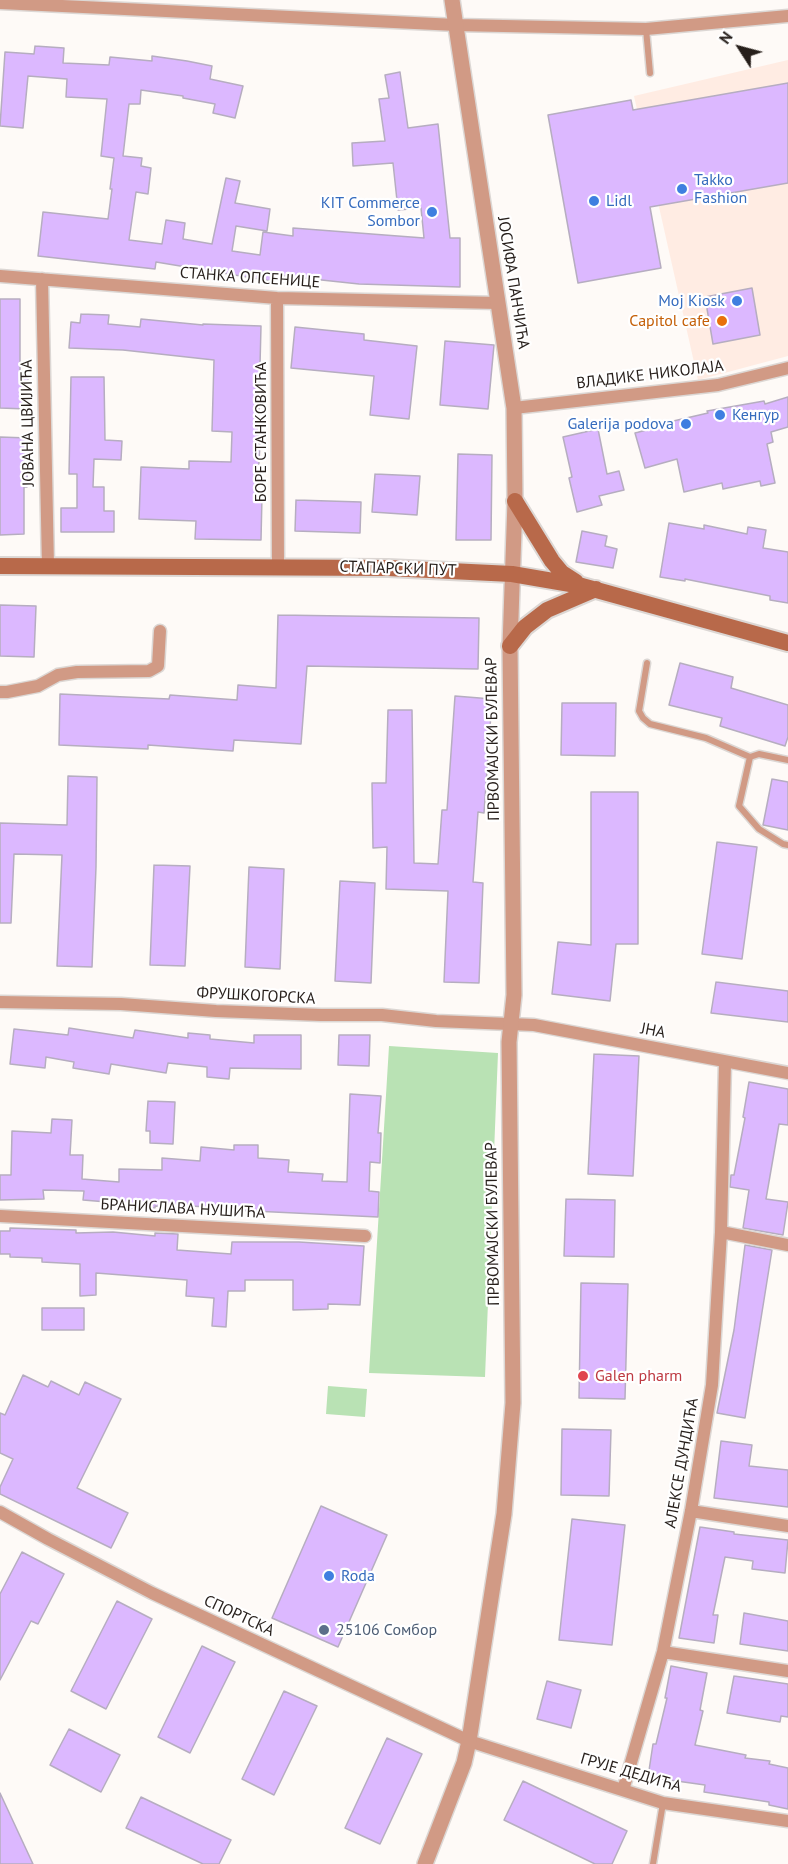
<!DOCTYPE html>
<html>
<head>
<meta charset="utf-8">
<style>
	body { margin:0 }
	#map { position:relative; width:788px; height:1864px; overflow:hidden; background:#fefaf7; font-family:"PT Sans",sans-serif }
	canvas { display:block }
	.north { position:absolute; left:710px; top:18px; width:60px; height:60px; -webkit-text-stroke:4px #fff; paint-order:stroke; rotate:306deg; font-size:16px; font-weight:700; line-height:24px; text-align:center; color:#271f1b }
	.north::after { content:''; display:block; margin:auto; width:21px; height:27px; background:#271f1b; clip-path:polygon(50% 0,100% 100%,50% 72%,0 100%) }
</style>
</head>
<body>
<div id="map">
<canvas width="788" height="1864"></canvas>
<div class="north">N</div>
</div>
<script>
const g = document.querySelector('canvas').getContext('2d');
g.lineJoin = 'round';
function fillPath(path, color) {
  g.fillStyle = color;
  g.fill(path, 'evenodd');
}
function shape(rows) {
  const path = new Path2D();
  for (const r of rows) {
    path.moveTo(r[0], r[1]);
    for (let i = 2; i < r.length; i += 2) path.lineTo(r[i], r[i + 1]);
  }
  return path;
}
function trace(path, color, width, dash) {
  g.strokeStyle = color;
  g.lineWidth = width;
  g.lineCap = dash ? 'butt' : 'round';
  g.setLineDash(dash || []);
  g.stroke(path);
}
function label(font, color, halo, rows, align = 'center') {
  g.font = font + ' "PT Sans",sans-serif';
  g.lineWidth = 4.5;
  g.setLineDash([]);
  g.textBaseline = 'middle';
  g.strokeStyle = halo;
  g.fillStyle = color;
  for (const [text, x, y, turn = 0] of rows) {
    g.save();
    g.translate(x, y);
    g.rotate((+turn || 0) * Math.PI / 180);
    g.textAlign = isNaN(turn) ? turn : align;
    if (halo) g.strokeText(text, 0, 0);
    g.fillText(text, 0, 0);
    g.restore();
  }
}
fillPath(shape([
	[788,60,788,356,698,380,634,96]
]), '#ffece3');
fillPath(shape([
	[389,1046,498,1053,485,1377,369,1373],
	[328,1386,367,1389,365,1417,326,1414]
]), '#b9e2b4');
const building = shape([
	[35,46,64,48,63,63,109,65,110,57,152,61,152,56,187,61,212,66,210,79,243,86,235,118,213,113,215,104,183,98,183,96,141,90,140,104,129,104,123,156,142,158,141,166,151,168,148,194,136,192,129,240,162,244,166,220,185,223,183,239,212,244,226,178,240,181,235,203,270,209,267,231,236,226,232,251,260,255,263,232,293,236,293,228,424,238,421,208,398,210,393,163,353,166,352,143,385,141,379,99,389,98,385,75,400,72,408,128,438,124,450,238,460,238,460,287,359,284,284,276,283,283,156,262,155,269,38,256,43,212,108,219,112,189,110,189,114,158,101,156,107,99,66,97,67,79,28,76,23,128,0,126,5,52,34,54,35,46],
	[788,83,788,183,650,207,661,268,578,283,548,115,631,100,633,110,788,83],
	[752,288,760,335,713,344,705,297,752,288],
	[0,299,20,299,20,377,28,377,27,409,0,408,0,299],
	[81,314,109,315,108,324,140,327,141,319,203,325,203,324,261,326,258,444,260,444,257,496,262,496,261,540,195,539,196,521,139,519,141,467,189,469,189,461,231,462,232,432,212,431,214,360,123,350,69,348,71,322,80,323,81,314],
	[295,327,364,334,364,340,417,346,409,419,370,415,374,376,291,368,295,327],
	[445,341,494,345,488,409,440,405,445,341],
	[71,377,104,377,105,440,122,441,121,460,94,459,93,487,104,487,104,511,114,511,114,532,61,532,61,508,77,508,77,474,69,474,71,377],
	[788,397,788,427,771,432,773,442,767,444,775,483,761,486,760,481,723,489,722,483,684,492,677,459,645,468,635,433,670,424,669,422,708,413,707,411,764,401,765,404,788,397],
	[598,429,607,474,619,471,624,490,599,496,602,505,577,512,569,478,572,477,563,437,598,429],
	[0,437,28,438,27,487,24,487,24,534,0,535,0,437],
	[458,454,492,455,491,540,456,540,458,454],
	[375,474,420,476,417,515,372,512,375,474],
	[296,500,361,502,360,533,295,531,296,500],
	[669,523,704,529,704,525,747,534,748,527,766,530,763,548,788,552,788,603,770,600,770,596,685,579,685,581,660,577,669,523],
	[582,531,607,536,605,546,617,549,613,568,576,562,582,531],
	[0,605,36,606,34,657,0,656,0,605],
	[278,615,479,618,478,669,307,666,301,744,234,740,233,751,148,745,148,749,59,745,60,694,169,699,170,695,237,700,238,685,276,688,278,615],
	[680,663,733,677,731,688,788,705,788,737,785,746,720,726,722,718,669,705,680,663],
	[455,696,492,699,484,813,478,812,473,882,483,883,479,983,444,982,448,891,386,889,387,847,373,848,372,783,386,783,388,710,412,710,414,863,438,864,442,810,447,810,455,696],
	[562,703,616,703,615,756,561,755,562,703],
	[68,776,97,777,96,867,92,967,57,966,62,855,14,854,11,923,0,923,0,823,67,825,68,776],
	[772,779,788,782,788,830,763,825,772,779],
	[591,792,638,792,638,944,616,944,610,1001,552,994,558,942,591,945,591,792],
	[717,842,757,847,742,959,702,954,717,842],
	[154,865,190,866,185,966,150,965,154,865],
	[249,867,284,869,280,969,245,967,249,867],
	[340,881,375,883,371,983,335,981,340,881],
	[716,982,788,991,788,1022,711,1013,716,982],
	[69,1028,133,1038,135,1030,188,1038,188,1033,210,1035,210,1039,254,1043,254,1035,301,1035,301,1069,230,1068,229,1079,207,1077,207,1067,168,1063,166,1073,111,1064,109,1074,73,1068,74,1062,46,1057,45,1068,10,1064,14,1029,68,1035,69,1028],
	[339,1035,370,1035,369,1066,338,1065,339,1035],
	[594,1054,639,1056,633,1176,588,1174,594,1054],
	[749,1082,788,1089,788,1125,779,1124,766,1199,788,1202,783,1235,743,1228,749,1190,730,1187,731,1175,734,1175,745,1118,743,1117,749,1082],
	[350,1094,381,1096,378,1133,381,1133,380,1163,370,1162,369,1191,379,1192,378,1217,232,1210,232,1209,192,1206,192,1209,155,1206,155,1208,119,1208,119,1203,83,1200,84,1191,43,1190,44,1199,0,1200,0,1175,11,1175,12,1131,51,1133,52,1119,72,1120,70,1155,83,1155,82,1179,119,1182,119,1169,162,1170,162,1158,200,1161,201,1147,234,1150,234,1145,258,1145,258,1158,289,1160,288,1172,323,1174,322,1181,347,1182,350,1094],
	[148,1101,175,1102,173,1144,150,1143,150,1131,146,1131,148,1101],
	[566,1199,615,1200,614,1257,564,1256,566,1199],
	[10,1228,76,1230,76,1233,113,1232,155,1236,155,1233,178,1234,177,1250,231,1254,232,1242,299,1242,364,1246,360,1305,328,1304,328,1309,293,1310,293,1280,245,1280,245,1291,228,1291,226,1327,212,1326,214,1298,186,1296,187,1280,96,1273,96,1295,80,1296,80,1264,42,1262,42,1258,10,1257,10,1254,0,1254,0,1231,10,1231,10,1228],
	[745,1245,772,1250,745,1418,717,1413,734,1330,745,1245],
	[581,1283,628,1284,625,1399,579,1398,581,1283],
	[42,1308,84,1308,84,1330,42,1330,42,1308],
	[23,1375,48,1387,51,1381,79,1395,85,1382,121,1399,77,1488,128,1513,111,1548,0,1494,0,1487,13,1459,0,1453,0,1413,5,1415,23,1375],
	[562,1429,611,1430,609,1496,561,1495,562,1429],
	[721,1441,752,1445,749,1466,788,1470,788,1507,714,1498,721,1441],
	[321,1506,387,1535,338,1647,272,1618,321,1506],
	[572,1519,625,1525,612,1645,559,1640,572,1519],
	[700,1527,734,1532,734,1534,788,1540,785,1573,752,1569,753,1561,725,1557,713,1615,718,1615,714,1643,679,1638,700,1527],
	[22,1552,64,1574,38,1624,31,1621,0,1680,0,1594,22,1552],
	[117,1601,152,1619,106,1709,71,1691,117,1601],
	[744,1613,788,1621,788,1651,740,1644,744,1613],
	[202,1646,235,1662,190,1753,158,1737,202,1646],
	[671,1666,707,1673,700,1710,703,1711,695,1745,746,1755,745,1758,770,1761,769,1764,788,1768,788,1809,769,1805,769,1802,704,1792,705,1785,648,1777,653,1744,656,1744,667,1698,665,1698,671,1666],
	[734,1676,788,1684,788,1717,781,1716,780,1722,727,1713,734,1676],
	[547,1681,581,1690,571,1728,537,1719,547,1681],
	[284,1691,317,1706,274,1795,242,1779,284,1691],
	[69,1729,120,1755,101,1792,50,1765,69,1729],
	[387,1738,422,1754,380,1844,345,1828,387,1738],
	[523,1781,627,1831,612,1864,595,1864,504,1820,523,1781],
	[0,1793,33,1864,0,1864,0,1793],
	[141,1797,231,1840,219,1864,203,1864,126,1828,141,1797]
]);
fillPath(building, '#dcb8ff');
trace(building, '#b6adc0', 1.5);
const service = shape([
	[646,29,650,73],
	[647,663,639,711,643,718,650,724,706,738,750,757,759,754,788,760],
	[750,757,739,806,759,829,783,844,788,845],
	[653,1864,663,1803]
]);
const minor = shape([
	[0,3,456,25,646,29,788,16],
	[0,276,277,298,498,303],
	[42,279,48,566],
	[277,298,278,567],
	[514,408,718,385,788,368],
	[0,692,7,692,38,686,58,675,77,672,149,671,158,666,160,631],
	[0,1002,121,1004,216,1011,321,1015,382,1015,436,1021,534,1025,788,1073],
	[0,1216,365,1236],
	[721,1232,788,1245],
	[691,1511,788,1526],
	[0,1512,48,1539,152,1593,469,1741,663,1803,788,1821],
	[663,1652,788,1671],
	[623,1790,663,1652,691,1511,712,1385,721,1232,725,1062]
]);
const tertiary = shape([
	[425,1864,464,1763,469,1741,504,1514,513,1403,509,1042,514,995,510,646,515,501,514,408,452,0]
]);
const secondary = shape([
	[515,501,552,561,562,573,576,582],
	[0,566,388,568,512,574,582,586,788,643],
	[510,646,525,627,547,610,596,589]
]);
trace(service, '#dcd7d4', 9);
trace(minor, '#dcd7d4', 15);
trace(tertiary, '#dcd7d4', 18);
trace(secondary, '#dcd7d4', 20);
trace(service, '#d19a85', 6);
trace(minor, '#d19a85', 12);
trace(tertiary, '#d19a85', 15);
trace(secondary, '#b8694a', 16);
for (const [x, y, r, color] of [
	[682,189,6,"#3f7fe0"],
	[594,201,6,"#3f7fe0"],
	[432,212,6,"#3f7fe0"],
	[737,301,6,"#3f7fe0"],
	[722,321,6,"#e8710a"],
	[720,415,6,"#3f7fe0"],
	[686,424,6,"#3f7fe0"],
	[583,1376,6,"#e0444e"],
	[329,1576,6,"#3f7fe0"],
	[324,1630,6,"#5c6f8a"]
]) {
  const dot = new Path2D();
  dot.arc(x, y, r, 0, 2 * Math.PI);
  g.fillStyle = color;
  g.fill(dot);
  trace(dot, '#fff', 2);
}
label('16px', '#366cbe', '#fff', [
	["Takko",694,180],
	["Fashion",694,198],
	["Lidl",606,201],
	["KIT Commerce",420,203,"right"],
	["Sombor",420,221,"right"],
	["Moj Kiosk",725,301,"right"],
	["Кенгур",732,415],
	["Galerija podova",674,424,"right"],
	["Roda",341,1576]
], 'left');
label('16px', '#271f1b', '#fff', [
	["СТАНКА ОПСЕНИЦЕ",250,278,4],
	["ЈОСИФА ПАНЧИЋА",513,283,81],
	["ВЛАДИКЕ НИКОЛАЈА",650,375,-7],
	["ЈОВАНА ЦВИЈИЋА",28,423,-91],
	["БОРЕ СТАНКОВИЋА",261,432,-90],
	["СТАПАРСКИ ПУТ",398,569,2],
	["ПРВОМАЈСКИ БУЛЕВАР",493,739,-91],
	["ФРУШКОГОРСКА",256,996,3],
	["ЈНА",653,1031,11],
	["БРАНИСЛАВА НУШИЋА",183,1209,3],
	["ПРВОМАЈСКИ БУЛЕВАР",493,1224,-91],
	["АЛЕКСЕ ДУНДИЋА",682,1463,-80],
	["СПОРТСКА",239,1616,25],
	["ГРУЈЕ ДЕДИЋА",631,1773,16]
]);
label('16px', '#c56008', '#fff', [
	["Capitol cafe",710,321]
], 'right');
label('16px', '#be3a42', '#fff', [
	["Galen pharm",595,1376]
], 'left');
label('16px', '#4e5e75', '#fff', [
	["25106 Сомбор",336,1630]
], 'left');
</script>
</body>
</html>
